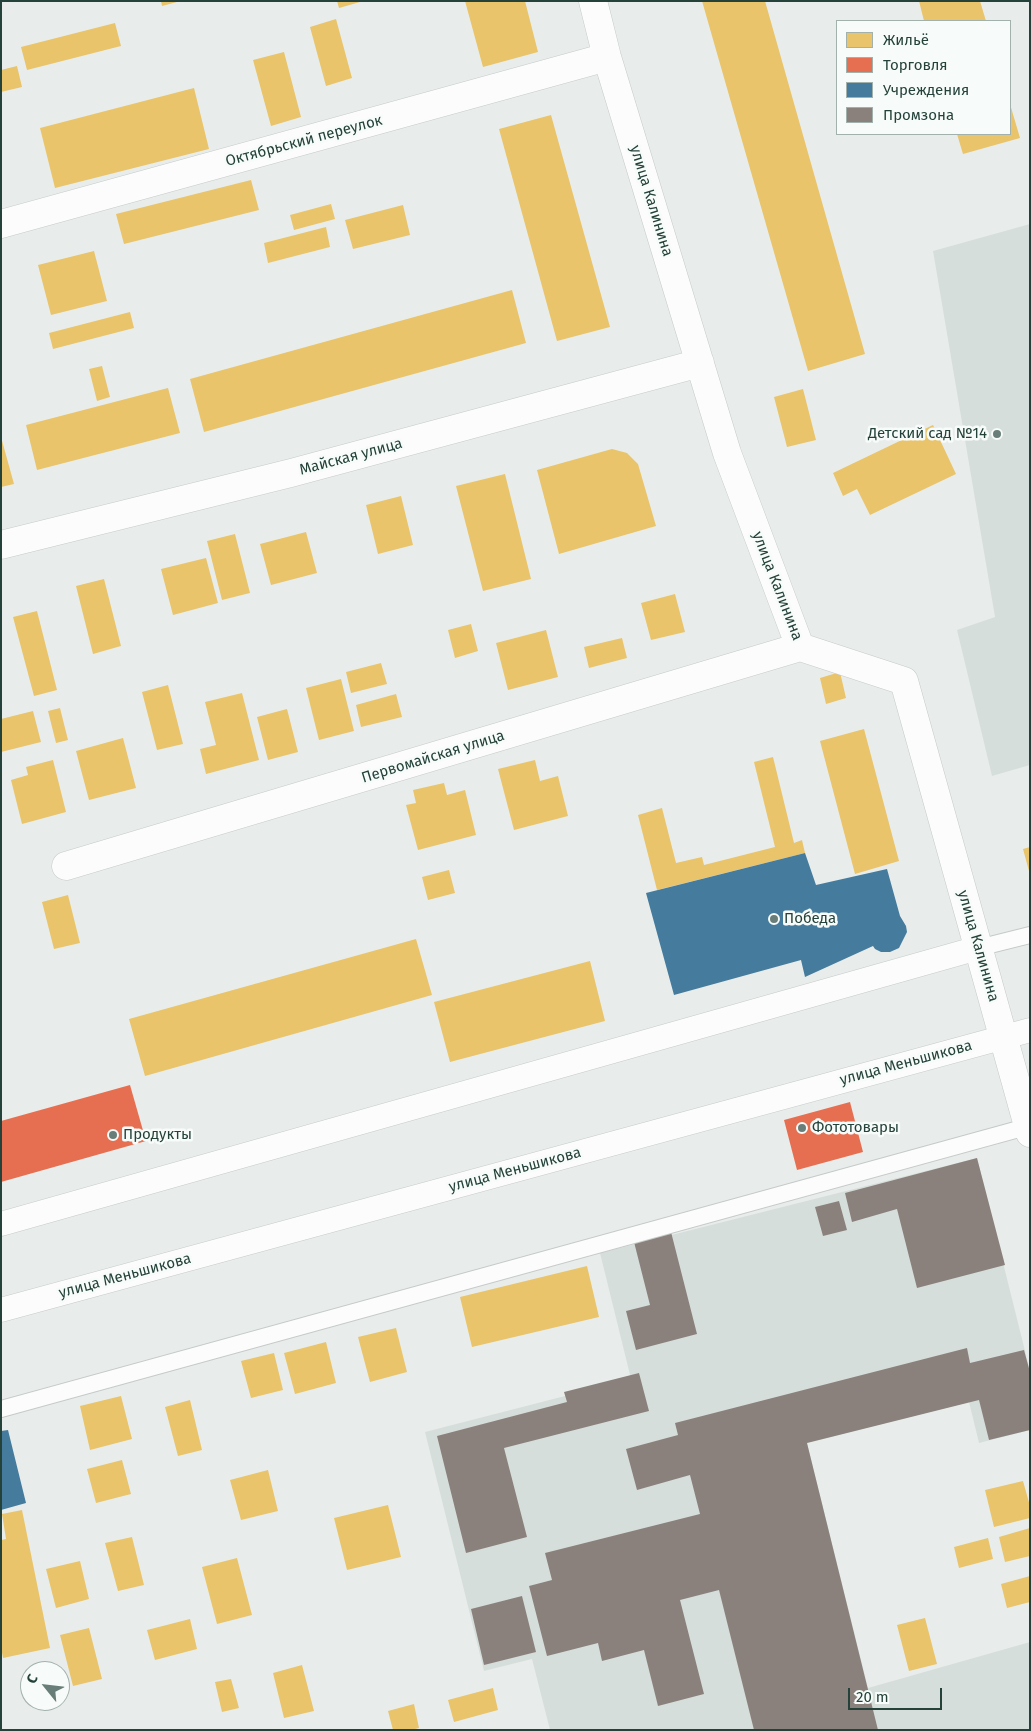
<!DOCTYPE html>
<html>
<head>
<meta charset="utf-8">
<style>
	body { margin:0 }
	#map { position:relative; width:1031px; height:1731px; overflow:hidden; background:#e8edeb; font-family:"Fira Sans",sans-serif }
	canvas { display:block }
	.frame { position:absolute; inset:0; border:2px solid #24423a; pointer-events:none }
	.legend { position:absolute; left:836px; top:20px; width:175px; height:115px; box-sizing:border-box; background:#f7fbf9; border:1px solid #a3b1ad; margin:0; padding:6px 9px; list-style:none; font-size:15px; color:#24423a }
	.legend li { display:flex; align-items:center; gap:10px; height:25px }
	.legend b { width:25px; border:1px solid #a3b1ad }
	.north { position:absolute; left:20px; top:1661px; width:50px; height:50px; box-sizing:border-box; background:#f7fbf9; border:1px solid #a3b1ad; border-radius:50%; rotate:299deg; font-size:14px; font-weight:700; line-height:20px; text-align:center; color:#24423a }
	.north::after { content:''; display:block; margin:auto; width:18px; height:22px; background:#697e78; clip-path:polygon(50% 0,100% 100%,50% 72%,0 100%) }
	.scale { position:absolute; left:848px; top:1688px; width:94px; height:22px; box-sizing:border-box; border:2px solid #24423a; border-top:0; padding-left:6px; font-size:15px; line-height:18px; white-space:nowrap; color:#24423a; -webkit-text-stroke:4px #f7fbf9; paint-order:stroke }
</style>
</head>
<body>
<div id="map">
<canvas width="1031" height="1731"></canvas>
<div class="frame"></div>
<ul class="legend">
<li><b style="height:14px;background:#e9c46a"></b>Жильё</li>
<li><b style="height:14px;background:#e76f51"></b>Торговля</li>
<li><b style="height:14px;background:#457b9d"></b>Учреждения</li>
<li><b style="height:14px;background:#8a817c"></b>Промзона</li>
</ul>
<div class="north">С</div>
<div class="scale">20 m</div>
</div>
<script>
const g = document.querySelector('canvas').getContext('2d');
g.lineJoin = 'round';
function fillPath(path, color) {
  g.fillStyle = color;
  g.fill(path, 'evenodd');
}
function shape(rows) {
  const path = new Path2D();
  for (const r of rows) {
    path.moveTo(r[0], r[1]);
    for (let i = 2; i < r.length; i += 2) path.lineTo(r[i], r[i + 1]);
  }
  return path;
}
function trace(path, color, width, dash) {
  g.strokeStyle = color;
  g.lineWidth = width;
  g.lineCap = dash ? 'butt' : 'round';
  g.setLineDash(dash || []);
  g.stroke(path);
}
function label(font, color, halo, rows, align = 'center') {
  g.font = font + ' "Fira Sans",sans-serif';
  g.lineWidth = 5;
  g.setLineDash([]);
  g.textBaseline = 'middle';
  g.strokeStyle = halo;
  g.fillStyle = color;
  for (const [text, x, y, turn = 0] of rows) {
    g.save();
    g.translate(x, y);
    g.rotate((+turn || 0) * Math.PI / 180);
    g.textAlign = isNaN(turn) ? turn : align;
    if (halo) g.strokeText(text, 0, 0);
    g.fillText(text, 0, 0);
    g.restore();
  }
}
fillPath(shape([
	[1030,224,1030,765,992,776,957,630,995,617,933,251],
	[977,1158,1030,1371,1030,1430,979,1443,969,1402,807,1443,868,1688,1030,1642,1030,1730,550,1730,532,1659,484,1671,425,1432,631,1379,600,1253]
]), '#d6dedb');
fillPath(shape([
	[161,1,177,1,177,2,162,6],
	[337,1,360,1,360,2,339,8],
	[465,1,525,1,538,52,483,67],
	[702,1,765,1,865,354,808,371],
	[919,1,980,1,986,21,924,21],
	[336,19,352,78,326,86,310,27],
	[115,23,121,46,27,70,21,47],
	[284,52,301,117,271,126,253,60],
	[17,66,22,87,1,92,1,70],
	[194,88,209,149,55,188,40,128],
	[1010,104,1020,138,963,154,957,134,1010,134],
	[551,115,610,327,557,341,499,129],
	[251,180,259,210,124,244,116,214],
	[331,204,335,219,294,230,290,215],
	[403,205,410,235,353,249,345,220],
	[326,227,330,247,268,263,264,243],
	[94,251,107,301,51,315,38,265],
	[512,290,526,343,204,432,190,379],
	[130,312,134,328,53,349,49,333],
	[102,366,110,397,97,401,89,369],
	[168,388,180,433,37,470,26,425],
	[803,389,816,440,787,447,774,397],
	[933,425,956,474,870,515,857,489,843,496,833,473],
	[1,437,14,484,1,487],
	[612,449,627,453,638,464,656,526,559,554,537,470],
	[505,474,531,579,483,591,456,486],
	[401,496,413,545,378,554,366,505],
	[306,532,317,573,271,585,260,544],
	[235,534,250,593,222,600,207,541],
	[206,558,218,603,173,615,161,569],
	[104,579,121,646,93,654,76,586],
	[675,594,685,632,651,640,641,603],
	[37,611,57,690,34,696,13,617],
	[471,624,478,651,455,658,448,630],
	[546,630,558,677,508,690,496,643],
	[622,638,627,658,589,668,584,647],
	[381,663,387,684,351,693,346,672],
	[840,672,846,698,826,704,820,678],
	[341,679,354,731,319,740,306,688],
	[168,685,183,744,157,750,142,692],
	[242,693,259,760,206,774,200,749,216,745,205,702],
	[396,694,402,717,361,727,356,705],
	[60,708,68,740,56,743,48,711],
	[287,709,298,752,268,760,257,717],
	[33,711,41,742,1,752,1,719],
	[864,729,899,861,855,874,820,741],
	[123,738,136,788,89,800,76,751],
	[773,757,794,843,802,840,805,853,657,890,638,815,662,808,676,863,702,857,704,865,775,847,754,762],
	[53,760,66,812,22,824,11,780,28,775,26,767],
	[535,760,540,781,558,776,568,816,514,830,498,769],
	[444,783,447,795,465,790,476,835,418,850,406,805,416,803,413,790],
	[1030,847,1030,871,1029,871,1023,849],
	[449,870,455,893,428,900,422,877],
	[68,895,80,943,54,949,42,902],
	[416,939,432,995,145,1076,129,1019],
	[590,961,605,1021,450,1062,434,1002],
	[587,1266,599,1317,472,1347,460,1297],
	[396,1328,407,1372,370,1382,358,1337],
	[326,1342,336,1383,295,1394,284,1353],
	[274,1353,283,1390,251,1398,241,1361],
	[121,1396,132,1439,90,1450,80,1406],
	[190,1400,202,1450,178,1456,165,1407],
	[122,1460,131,1494,96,1503,87,1469],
	[268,1470,278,1511,241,1520,230,1480],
	[1023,1481,1030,1506,1030,1518,994,1527,985,1490],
	[388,1505,401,1557,347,1570,334,1518],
	[22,1510,50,1648,3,1658,1,1647,1,1540,6,1539,2,1514],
	[1030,1528,1030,1556,1005,1562,999,1537],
	[132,1537,144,1585,118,1591,105,1543],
	[988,1538,993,1559,959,1568,954,1547],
	[237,1558,252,1615,217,1624,202,1567],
	[80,1561,89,1599,56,1608,46,1569],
	[1030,1576,1030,1602,1007,1608,1001,1584],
	[925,1618,937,1664,909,1671,897,1625],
	[190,1619,197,1649,155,1660,147,1630],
	[89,1628,102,1679,73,1686,60,1635],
	[302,1665,314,1711,284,1718,273,1673],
	[231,1679,239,1708,222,1712,215,1682],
	[493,1688,498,1710,454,1722,448,1700],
	[414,1704,419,1728,411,1730,393,1730,388,1711]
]), '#e9c46a');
fillPath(shape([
	[130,1085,146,1141,1,1182,1,1121],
	[850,1102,863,1152,797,1170,784,1120]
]), '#e76f51');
fillPath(shape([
	[805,853,816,885,887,869,900,916,906,926,907,932,899,948,890,952,881,952,875,949,873,946,805,977,801,960,674,995,646,893],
	[8,1430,26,1503,1,1510,1,1431]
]), '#457b9d');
fillPath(shape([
	[977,1158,1005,1265,917,1288,897,1209,852,1222,845,1193],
	[839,1201,847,1230,823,1236,815,1207],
	[670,1228,697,1334,636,1350,626,1311,650,1305,633,1238],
	[967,1348,970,1363,1024,1350,1030,1372,1030,1430,989,1440,979,1400,807,1443,878,1730,754,1730,719,1590,680,1600,704,1694,658,1706,644,1650,602,1661,598,1643,547,1656,529,1586,552,1580,545,1553,700,1514,690,1475,637,1490,626,1449,678,1435,675,1423],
	[639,1373,649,1411,504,1448,527,1537,466,1553,437,1436,567,1402,564,1392],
	[522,1596,536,1652,484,1665,471,1609]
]), '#8a817c');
const service = shape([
	[978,948,1030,935],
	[1,1409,1030,1126]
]);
const pedestrian = shape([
	[1,1224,978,948],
	[1,1310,1030,1030]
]);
const minor = shape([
	[593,1,607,57,727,453,800,647,904,681,1030,1133],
	[1,224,607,57],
	[1,545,291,473,700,363],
	[66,866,800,647]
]);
trace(service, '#c5cac8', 18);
trace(pedestrian, '#c5cac8', 25);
trace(minor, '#c5cac8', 29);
trace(service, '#fcfcfc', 16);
trace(pedestrian, '#fcfcfc', 24);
trace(minor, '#fcfcfc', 28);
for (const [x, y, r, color] of [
	[997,434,5,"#697e78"],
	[774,919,5,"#697e78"],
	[802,1128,5,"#697e78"],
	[113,1135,5,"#697e78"]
]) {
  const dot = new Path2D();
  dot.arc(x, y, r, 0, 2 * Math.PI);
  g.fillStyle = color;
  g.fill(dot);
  trace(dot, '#f7fbf9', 2);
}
label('15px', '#24423a', '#f7fbf9', [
	["Октябрьский переулок",304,141,-15],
	["улица Калинина",651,201,73],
	["Майская улица",351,457,-15],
	["улица Калинина",777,586,69],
	["Первомайская улица",433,757,-17],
	["улица Калинина",978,946,74],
	["улица Меньшикова",906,1063,-15],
	["улица Меньшикова",515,1170,-15],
	["улица Меньшикова",125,1276,-15]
]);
label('15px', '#24423a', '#f7fbf9', [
	["Детский сад №14",987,434,"right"],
	["Победа",784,919],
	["Фототовары",812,1128],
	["Продукты",123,1135]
], 'left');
</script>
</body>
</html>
